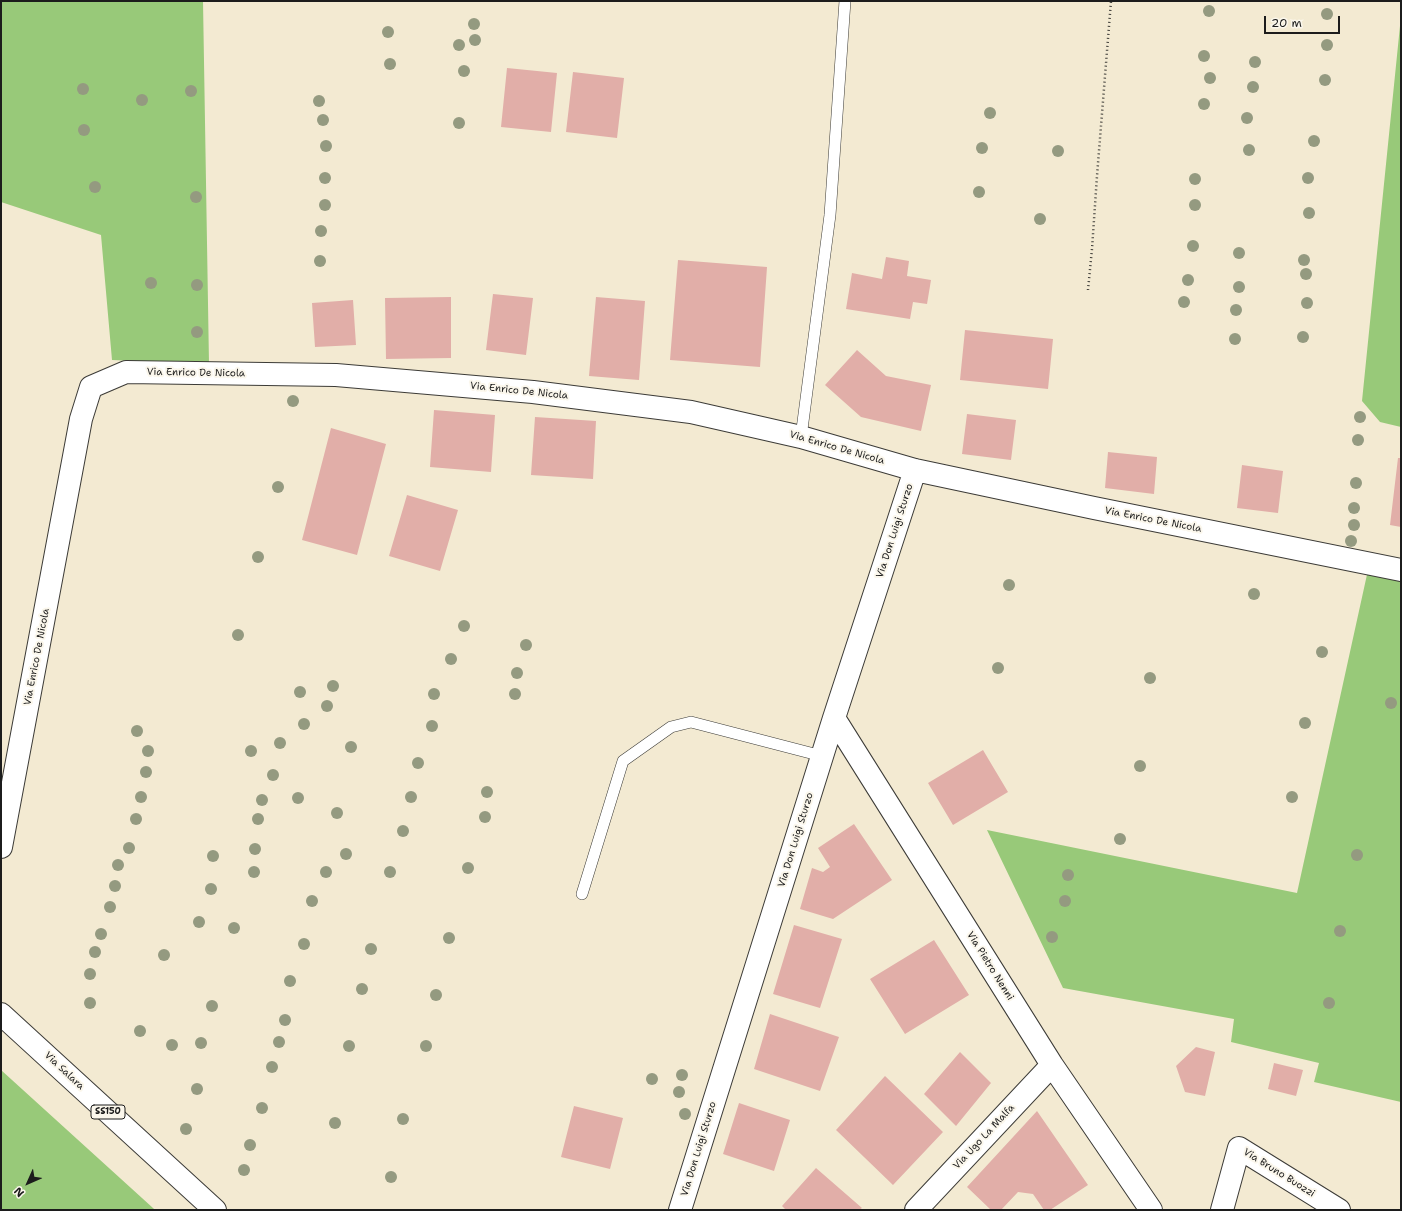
<!DOCTYPE html>
<html>
<head>
<meta charset="utf-8">
<style>
	body { margin:0 }
	#map { position:relative; width:1402px; height:1211px; overflow:hidden; background:#f3ead2; font-family:"Shantell Sans",sans-serif }
	canvas { display:block }
	.frame { position:absolute; inset:0; border:2px solid #1c1c1c; pointer-events:none }
	.north { position:absolute; left:8px; top:1163px; width:40px; height:40px; -webkit-text-stroke:3px #fbf7ec; paint-order:stroke; rotate:225deg; font-size:11px; font-weight:700; line-height:16px; text-align:center; color:#1c1c1c }
	.north::after { content:''; display:block; margin:auto; width:14px; height:18px; background:#1c1c1c; clip-path:polygon(50% 0,100% 100%,50% 72%,0 100%) }
	.scale { position:absolute; left:1264px; top:16px; width:76px; height:18px; box-sizing:border-box; border:2px solid #1c1c1c; border-top:0; padding-left:5px; font-size:12px; line-height:14px; white-space:nowrap; color:#1c1c1c; -webkit-text-stroke:3px #fbf7ec; paint-order:stroke }
</style>
</head>
<body>
<div id="map">
<canvas width="1402" height="1211"></canvas>
<div class="frame"></div>
<div class="north">N</div>
<div class="scale">20 m</div>
</div>
<script>
const g = document.querySelector('canvas').getContext('2d');
g.lineJoin = 'round';
function fillPath(path, color) {
  g.fillStyle = color;
  g.fill(path, 'evenodd');
}
function shape(rows) {
  const path = new Path2D();
  for (const r of rows) {
    path.moveTo(r[0], r[1]);
    for (let i = 2; i < r.length; i += 2) path.lineTo(r[i], r[i + 1]);
  }
  return path;
}
function trace(path, color, width, dash) {
  g.strokeStyle = color;
  g.lineWidth = width;
  g.lineCap = dash ? 'butt' : 'round';
  g.setLineDash(dash || []);
  g.stroke(path);
}
function label(font, color, halo, rows, align = 'center') {
  g.font = font + ' "Shantell Sans",sans-serif';
  g.lineWidth = 4;
  g.setLineDash([]);
  g.textBaseline = 'middle';
  g.strokeStyle = halo;
  g.fillStyle = color;
  for (const [text, x, y, turn = 0] of rows) {
    g.save();
    g.translate(x, y);
    g.rotate((+turn || 0) * Math.PI / 180);
    g.textAlign = isNaN(turn) ? turn : align;
    if (halo) g.strokeText(text, 0, 0);
    g.fillText(text, 0, 0);
    g.restore();
  }
}
fillPath(shape([
	[1,1,203,1,209,364,112,360,101,235,1,202],
	[1401,16,1401,427,1380,422,1362,401],
	[1368,570,1401,578,1401,1102,1314,1082,1319,1063,1231,1042,1234,1019,1063,988,987,830,1297,893],
	[1,1070,153,1208,155,1210,1,1210]
]), '#98c979');
fillPath(shape([
	[507,68,557,73,551,132,501,127],
	[573,72,624,78,617,138,566,132],
	[886,257,909,261,907,276,931,280,927,304,913,302,910,319,846,309,852,273,882,279],
	[678,260,767,267,760,367,670,360],
	[493,294,533,298,526,355,486,350],
	[451,297,451,358,386,359,385,298],
	[596,297,645,301,639,380,589,376],
	[353,300,356,345,315,347,312,303],
	[965,330,1053,339,1048,389,960,380],
	[857,350,886,376,931,385,921,431,861,417,825,385],
	[434,410,495,415,491,472,430,467],
	[967,414,1016,420,1011,460,962,454],
	[535,417,596,421,593,479,531,475],
	[331,428,386,444,357,555,302,540],
	[1108,452,1157,457,1154,494,1105,488],
	[1398,458,1401,458,1401,527,1390,525],
	[1242,465,1283,471,1278,513,1237,508],
	[407,495,458,510,440,571,389,556],
	[983,750,1008,792,953,825,928,783],
	[854,824,892,880,833,919,800,909,812,868,823,872,830,867,818,848],
	[794,925,842,939,820,1008,773,994],
	[934,940,969,995,905,1034,870,979],
	[770,1014,839,1037,820,1091,754,1069],
	[1196,1047,1215,1052,1205,1096,1185,1092,1176,1066],
	[960,1052,991,1083,956,1126,924,1094],
	[1274,1063,1303,1070,1296,1096,1268,1089],
	[885,1076,943,1132,893,1185,836,1130],
	[739,1103,790,1120,774,1171,723,1154],
	[574,1106,623,1118,610,1169,561,1157],
	[1037,1111,1088,1185,1050,1210,1044,1210,1033,1194,1018,1192,1001,1210,991,1210,967,1187],
	[816,1168,862,1208,859,1210,786,1210,782,1206]
]), '#e1aea8');
const service = shape([
	[801,437,830,215,845,1],
	[582,894,623,761,671,727,691,722,822,756]
]);
const minor = shape([
	[834,718,1052,1065,1151,1210],
	[1,847,81,419,91,387,126,372,336,375,533,392,691,412,801,437,915,470,1094,508,1401,570],
	[680,1210,834,718,915,470],
	[916,1210,1052,1065],
	[1222,1210,1239,1148,1339,1210]
]);
const primary = shape([
	[1,1014,215,1210]
]);
trace(service, '#3c3b37', 12);
trace(minor, '#3c3b37', 24);
trace(primary, '#3c3b37', 24);
trace(shape([
	[1088,290,1092,249,1097,176,1111,1]
]), '#3c3b37', 2.5, [1, 3]);
trace(service, '#fff', 11);
trace(minor, '#fff', 22);
trace(primary, '#fff', 22);
g.fillStyle = '#949a80';
for (const [x, y] of [
	[1209,11],
	[1327,14],
	[474,24],
	[388,32],
	[475,40],
	[459,45],
	[1327,45],
	[1204,56],
	[1255,62],
	[390,64],
	[464,71],
	[1210,78],
	[1325,80],
	[1253,87],
	[83,89],
	[191,91],
	[142,100],
	[319,101],
	[1204,104],
	[990,113],
	[1247,118],
	[323,120],
	[459,123],
	[84,130],
	[1314,141],
	[326,146],
	[982,148],
	[1249,150],
	[1058,151],
	[325,178],
	[1308,178],
	[1195,179],
	[95,187],
	[979,192],
	[196,197],
	[325,205],
	[1195,205],
	[1309,213],
	[1040,219],
	[321,231],
	[1193,246],
	[1239,253],
	[1304,260],
	[320,261],
	[1306,274],
	[1188,280],
	[151,283],
	[197,285],
	[1239,287],
	[1184,302],
	[1307,303],
	[1236,310],
	[197,332],
	[1303,337],
	[1235,339],
	[293,401],
	[1360,417],
	[1358,440],
	[1356,483],
	[278,487],
	[1354,508],
	[1354,525],
	[1351,541],
	[258,557],
	[1009,585],
	[1254,594],
	[464,626],
	[238,635],
	[526,645],
	[1322,652],
	[451,659],
	[998,668],
	[517,673],
	[1150,678],
	[333,686],
	[300,692],
	[434,694],
	[515,694],
	[1391,703],
	[327,706],
	[1305,723],
	[304,724],
	[432,726],
	[137,731],
	[280,743],
	[351,747],
	[148,751],
	[251,751],
	[418,763],
	[1140,766],
	[146,772],
	[273,775],
	[487,792],
	[141,797],
	[411,797],
	[1292,797],
	[298,798],
	[262,800],
	[337,813],
	[485,817],
	[136,819],
	[258,819],
	[403,831],
	[1120,839],
	[129,848],
	[255,849],
	[346,854],
	[1357,855],
	[213,856],
	[118,865],
	[468,868],
	[254,872],
	[326,872],
	[390,872],
	[1068,875],
	[115,886],
	[211,889],
	[312,901],
	[1065,901],
	[110,907],
	[199,922],
	[234,928],
	[1340,931],
	[101,934],
	[1052,937],
	[449,938],
	[304,944],
	[371,949],
	[95,952],
	[164,955],
	[90,974],
	[290,981],
	[362,989],
	[436,995],
	[90,1003],
	[1329,1003],
	[212,1006],
	[285,1020],
	[140,1031],
	[279,1042],
	[201,1043],
	[172,1045],
	[349,1046],
	[426,1046],
	[272,1067],
	[682,1075],
	[652,1079],
	[197,1089],
	[679,1092],
	[262,1108],
	[685,1114],
	[403,1119],
	[335,1123],
	[186,1129],
	[250,1145],
	[244,1170],
	[391,1177]
]) {
  g.beginPath();
  g.arc(x, y, 6, 0, 2 * Math.PI);
  g.fill();
}
for (const [x, y, w] of [
	[108,1112,34]
]) {
  const box = new Path2D();
  box.roundRect(x - w / 2, y - 7, w, 14, 3);
  g.fillStyle = '#fbf7ec';
  g.fill(box);
  trace(box, '#1c1c1c', 1);
}
label('bold 9px', '#1c1c1c', null, [
	["SS150",108,1112]
]);
label('10px', '#1c1c1c', '#fbf7ec', [
	["Via Enrico De Nicola",196,373,1],
	["Via Enrico De Nicola",519,391,6],
	["Via Enrico De Nicola",837,448,16],
	["Via Enrico De Nicola",1153,520,11],
	["Via Don Luigi Sturzo",895,531,-72],
	["Via Enrico De Nicola",37,657,-79],
	["Via Don Luigi Sturzo",796,840,-73],
	["Via Pietro Nenni",990,966,58],
	["Via Salara",64,1071,43],
	["Via Ugo La Malfa",984,1137,-47],
	["Via Don Luigi Sturzo",699,1149,-73],
	["Via Bruno Buozzi",1279,1173,32]
]);
</script>
</body>
</html>
